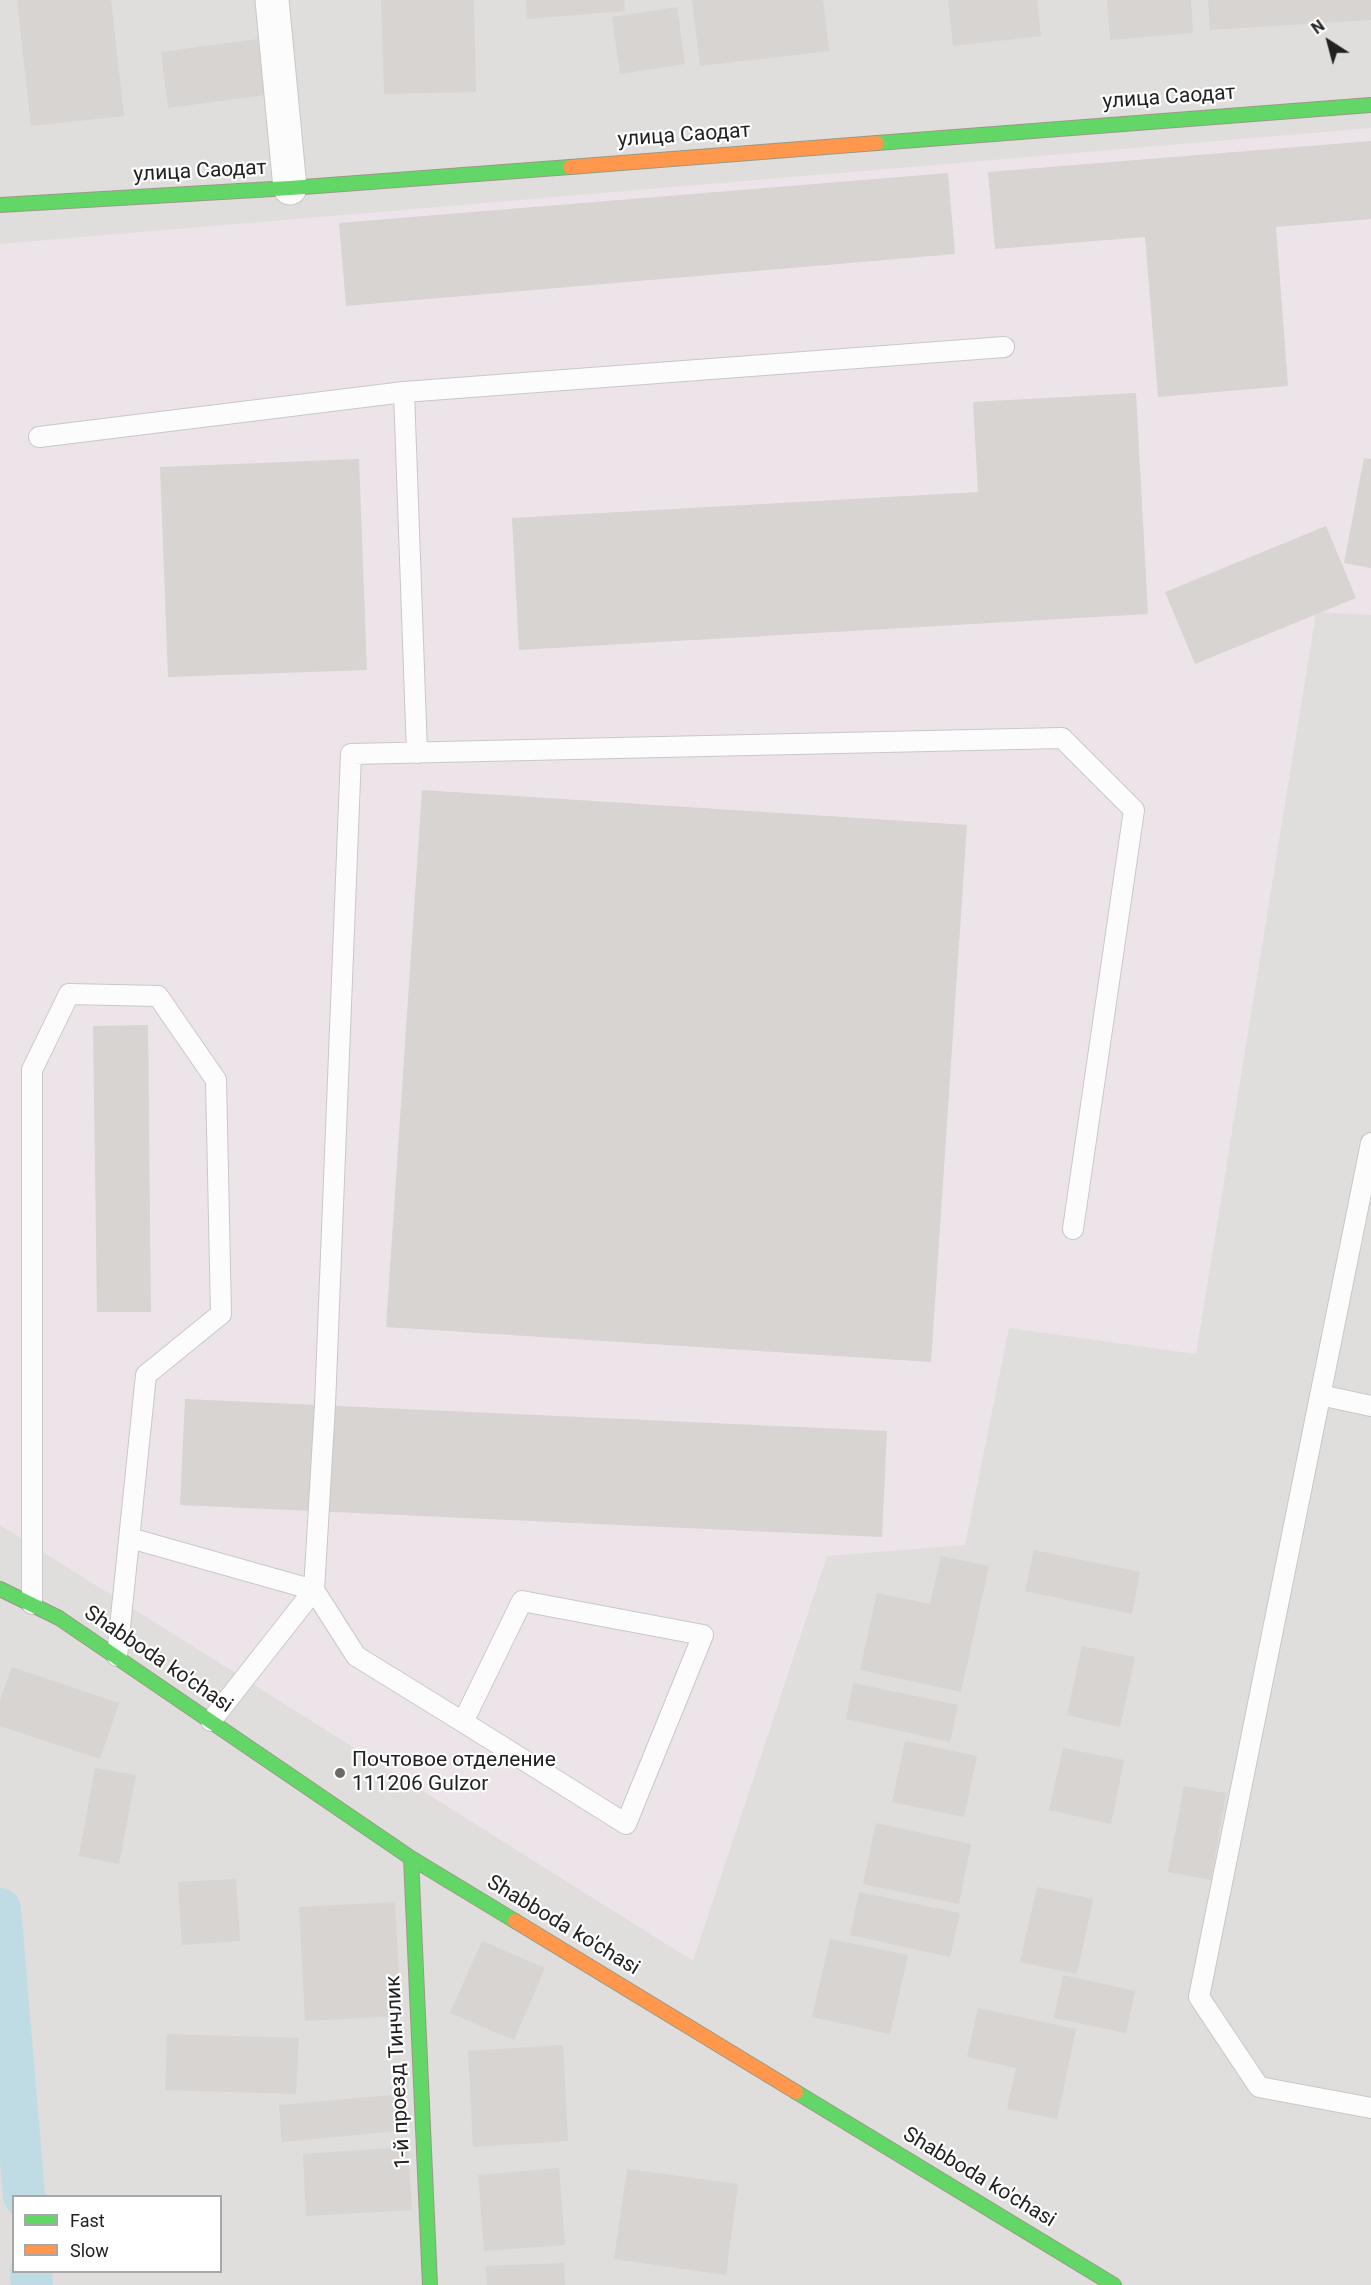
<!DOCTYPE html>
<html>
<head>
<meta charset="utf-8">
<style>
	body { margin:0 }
	#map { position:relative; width:1371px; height:2285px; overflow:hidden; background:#f0eeeb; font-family:Roboto,sans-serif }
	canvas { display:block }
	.legend { position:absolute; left:12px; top:2195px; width:210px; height:78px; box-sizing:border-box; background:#fff; border:2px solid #a7a7a7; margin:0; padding:8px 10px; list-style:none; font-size:18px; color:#222 }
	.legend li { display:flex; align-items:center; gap:12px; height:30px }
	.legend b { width:30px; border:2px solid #a7a7a7 }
	.north { position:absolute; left:1299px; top:12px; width:60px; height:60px; -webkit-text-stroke:4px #fff; paint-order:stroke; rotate:324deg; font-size:16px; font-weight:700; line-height:24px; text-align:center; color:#222 }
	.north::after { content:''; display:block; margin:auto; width:21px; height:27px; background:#222; clip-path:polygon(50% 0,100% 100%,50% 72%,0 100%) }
</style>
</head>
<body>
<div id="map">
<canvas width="1371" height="2285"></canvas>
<ul class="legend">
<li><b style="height:8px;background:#63d668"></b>Fast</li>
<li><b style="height:8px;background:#ff974d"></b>Slow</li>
</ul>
<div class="north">N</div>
</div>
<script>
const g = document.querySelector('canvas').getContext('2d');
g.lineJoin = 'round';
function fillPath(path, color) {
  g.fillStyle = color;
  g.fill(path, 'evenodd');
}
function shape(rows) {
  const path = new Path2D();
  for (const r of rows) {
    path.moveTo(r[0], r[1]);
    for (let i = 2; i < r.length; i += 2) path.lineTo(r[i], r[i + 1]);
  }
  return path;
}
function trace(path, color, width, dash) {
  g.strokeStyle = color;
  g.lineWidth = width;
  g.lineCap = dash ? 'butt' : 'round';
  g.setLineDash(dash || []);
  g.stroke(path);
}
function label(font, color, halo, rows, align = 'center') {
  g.font = font + ' Roboto,sans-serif';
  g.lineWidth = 4.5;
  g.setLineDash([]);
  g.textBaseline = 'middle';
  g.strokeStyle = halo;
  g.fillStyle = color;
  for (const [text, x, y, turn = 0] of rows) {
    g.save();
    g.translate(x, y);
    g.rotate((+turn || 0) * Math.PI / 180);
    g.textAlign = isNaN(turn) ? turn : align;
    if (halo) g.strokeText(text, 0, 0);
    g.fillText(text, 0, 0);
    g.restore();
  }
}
fillPath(shape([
	[0,0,1371,0,1371,2285,0,2285],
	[14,2196,220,2196,220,2272,14,2272]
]), '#dfdedc');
fillPath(shape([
	[1371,128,1371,615,1316,612,1196,1354,1009,1328,965,1545,827,1556,693,1961,0,1525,0,244]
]), '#ede4e9');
trace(shape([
	[0,1909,24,2196],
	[31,2272,32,2285]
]), '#bfdbe3', 42);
fillPath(shape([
	[17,0,111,0,124,116,31,126],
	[381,0,474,0,476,92,384,94],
	[526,0,624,0,625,11,527,19],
	[692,0,823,0,829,51,700,66],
	[948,0,1037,0,1041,36,953,46],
	[1107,0,1191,0,1193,33,1110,40],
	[1208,0,1371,0,1371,20,1210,30],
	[677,7,685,64,620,74,612,17],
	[258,39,265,95,168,108,161,52],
	[1371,141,1371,219,1276,227,1288,386,1158,397,1145,237,995,249,988,172],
	[948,173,955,254,346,306,339,223],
	[1136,393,1148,614,519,650,512,518,978,492,973,402],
	[1364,458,1371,459,1371,568,1344,563],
	[359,459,367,670,168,677,160,467],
	[1326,526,1356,598,1195,664,1165,592],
	[422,790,967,825,931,1362,386,1327],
	[148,1025,151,1312,97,1312,93,1026],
	[185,1399,887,1431,882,1537,180,1505],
	[1034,1550,1140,1572,1132,1614,1025,1591],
	[941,1556,989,1566,961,1692,860,1670,877,1593,930,1604],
	[1082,1646,1135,1657,1120,1727,1067,1715],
	[12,1667,119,1703,100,1759,0,1726,0,1701],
	[853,1683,958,1705,950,1742,846,1719],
	[905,1741,977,1756,964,1817,892,1802],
	[1063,1748,1124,1760,1111,1824,1049,1810],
	[95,1768,136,1775,119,1864,79,1856],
	[1184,1786,1226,1793,1211,1880,1168,1872],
	[876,1823,971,1844,959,1904,863,1884],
	[236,1879,240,1941,182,1945,178,1882],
	[1037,1887,1093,1899,1077,1974,1020,1962],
	[859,1892,960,1913,950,1957,850,1935],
	[395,1902,401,2016,305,2021,299,1907],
	[830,1939,908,1955,890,2034,812,2017],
	[482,1941,545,1968,514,2040,450,2013],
	[1063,1975,1135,1991,1126,2033,1054,2018],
	[978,2008,1076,2029,1057,2119,1007,2109,1016,2068,967,2057],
	[167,2034,299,2038,296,2094,165,2090],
	[563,2045,568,2141,473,2147,468,2051],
	[404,2094,408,2130,282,2142,279,2105],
	[408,2147,412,2210,306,2216,303,2154],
	[559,2168,565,2245,484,2251,478,2175],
	[627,2169,738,2184,726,2275,614,2259],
	[564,2263,565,2285,487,2285,486,2266]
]), '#d7d4d2');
const lane = shape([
	[404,392,417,753],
	[39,437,404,392,1004,347],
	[1371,1143,1199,1997,1259,2087,1371,2108],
	[1320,1395,1371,1406],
	[130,1538,314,1590,356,1656,463,1722,626,1824,703,1635,522,1601,463,1722],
	[32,1604,32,1070,69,994,158,996,216,1080,221,1314,146,1375,117,1656],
	[211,1721,314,1590,325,1405,351,754,1062,738,1134,810,1073,1229]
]);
const street = shape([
	[272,0,290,188]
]);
const fast = shape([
	[877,143,1371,105],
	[0,205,290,188,570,167],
	[0,1589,59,1618,411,1858,515,1921],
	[411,1858,430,2285],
	[796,2092,1114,2285]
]);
const slow = shape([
	[570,167,877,143],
	[515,1921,796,2092]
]);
trace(lane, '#c9c8c7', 22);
trace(street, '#c9c8c7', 35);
trace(fast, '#999a82', 16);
trace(slow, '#999a82', 16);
trace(lane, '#fdfcfc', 20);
trace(street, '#fdfcfc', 33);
trace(fast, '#63d668', 14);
trace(slow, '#ff974d', 14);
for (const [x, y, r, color] of [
	[340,1773,6,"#6a6968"]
]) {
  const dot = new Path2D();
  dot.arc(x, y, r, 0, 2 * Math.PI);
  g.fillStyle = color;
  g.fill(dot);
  trace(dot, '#fff', 2);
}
label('21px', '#222', '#fff', [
	["улица Саодат",1169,98,-4],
	["улица Саодат",684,136,-4],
	["улица Саодат",200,172,-3],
	["Shabboda ko'chasi",158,1660,34],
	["Shabboda ko'chasi",563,1926,31],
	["1-й проезд Тинчлик",399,2072,-93],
	["Shabboda ko'chasi",979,2178,31]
]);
label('21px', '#222', '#fff', [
	["Почтовое отделение",352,1761],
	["111206 Gulzor",352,1785]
], 'left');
</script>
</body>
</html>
